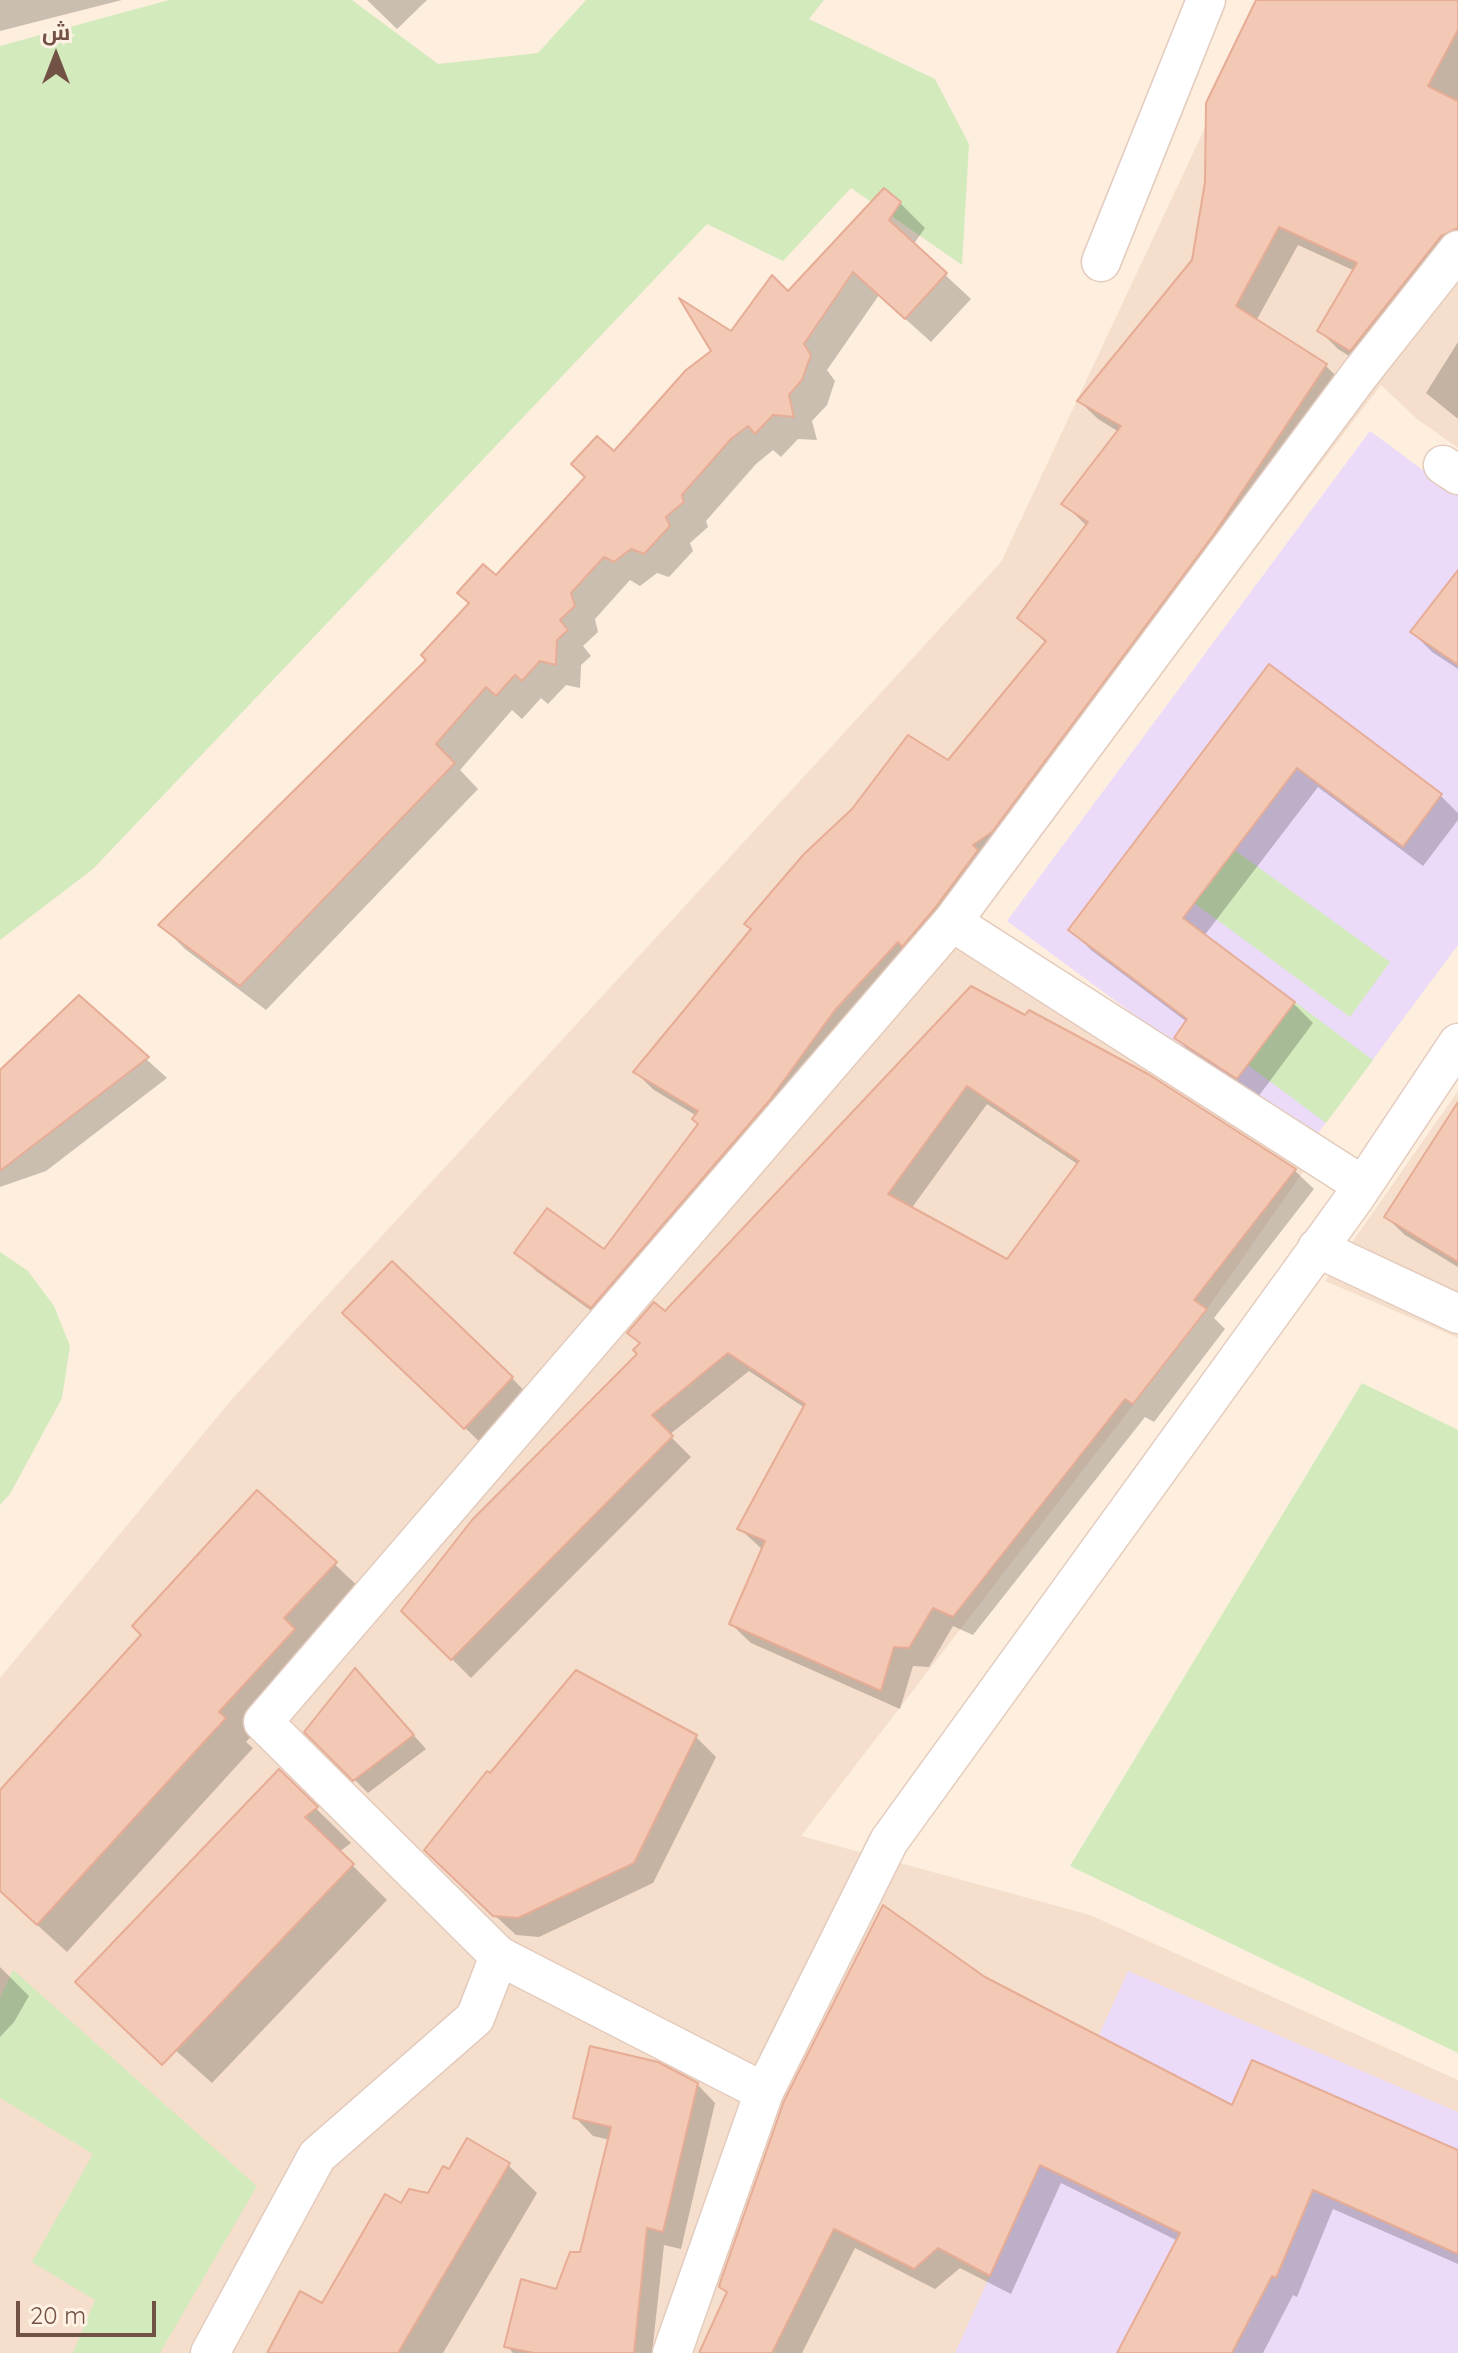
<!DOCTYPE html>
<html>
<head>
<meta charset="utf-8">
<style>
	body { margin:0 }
	#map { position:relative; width:1458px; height:2353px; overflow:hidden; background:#fdeede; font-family:Quicksand,Cairo,sans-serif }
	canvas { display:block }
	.north { position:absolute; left:16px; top:16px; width:80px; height:80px; -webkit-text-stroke:6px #fff2e5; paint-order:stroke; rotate:0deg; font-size:22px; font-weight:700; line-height:32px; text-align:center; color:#735246 }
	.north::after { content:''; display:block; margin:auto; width:28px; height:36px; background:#735246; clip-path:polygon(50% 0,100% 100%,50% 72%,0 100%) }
	.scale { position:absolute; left:16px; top:2301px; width:140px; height:36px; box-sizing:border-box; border:4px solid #735246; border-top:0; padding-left:10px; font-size:24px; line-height:28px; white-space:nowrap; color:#735246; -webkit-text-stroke:6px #fff2e5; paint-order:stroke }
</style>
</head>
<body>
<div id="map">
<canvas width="1458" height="2353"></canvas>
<div class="north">ش</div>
<div class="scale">20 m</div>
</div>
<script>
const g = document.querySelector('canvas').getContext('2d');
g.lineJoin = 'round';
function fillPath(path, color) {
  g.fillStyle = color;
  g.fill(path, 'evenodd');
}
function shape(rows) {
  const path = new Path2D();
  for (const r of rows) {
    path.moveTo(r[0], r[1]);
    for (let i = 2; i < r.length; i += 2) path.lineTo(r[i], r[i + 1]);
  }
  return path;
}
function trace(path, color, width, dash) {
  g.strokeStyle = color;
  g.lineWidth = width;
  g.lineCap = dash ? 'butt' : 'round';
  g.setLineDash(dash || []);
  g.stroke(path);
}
fillPath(shape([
	[1265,0,1458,0,1458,448,1417,419,1381,385,953,943,1308,1165,1207,1309,801,1836,1090,1915,1458,2080,1458,2353,0,2353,0,1678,233,1398,1001,562],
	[1458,1091,1458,1338,1325,1281]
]), '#f5dfcc');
fillPath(shape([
	[1370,431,1458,496,1458,945,1310,1144,1007,921],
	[1128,1971,1458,2112,1458,2353,955,2353]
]), '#ebdbf9');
fillPath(shape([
	[169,0,352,0,438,64,538,53,586,0,824,0,809,19,935,79,969,144,962,265,851,188,783,261,707,224,93,869,0,940,0,46],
	[1233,849,1390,962,1350,1017,1194,903],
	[1295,1002,1373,1060,1326,1123,1248,1065],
	[0,1252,28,1271,54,1306,70,1346,62,1398,10,1494,0,1505],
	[1362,1383,1458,1430,1458,2053,1070,1866],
	[13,1970,257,2186,160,2353,73,2353,95,2300,32,2262,93,2154,0,2098,0,1998]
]), '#d3eabd');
fillPath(shape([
	[0,0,122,0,0,31],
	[367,0,427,0,397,29],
	[1259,0,1458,0,1458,257,1370,369,1338,349,1319,330,1355,271,1298,245,1256,321,1326,366,1345,385,1232,553,611,1325,536,1271,517,1252,605,1251,700,1125,697,1116,654,1090,635,1072,948,763,1047,644,1020,618,1087,526,1064,504,1119,432,1098,419,1079,401,1193,261],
	[900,203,925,228,913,245,971,299,931,342,879,295,827,370,835,381,827,405,812,421,817,440,798,439,781,457,773,450,756,464,706,521,708,527,690,543,693,551,669,577,657,573,640,586,630,580,595,619,598,632,583,646,591,656,581,665,580,688,566,685,548,704,541,698,522,719,512,710,460,770,478,789,266,1010,185,949,161,925,429,660,496,578,731,333,788,294],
	[1458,342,1458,419,1426,393],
	[1458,573,1458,669,1432,652,1412,632],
	[1270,667,1441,796,1458,813,1458,820,1423,866,1318,787,1204,936,1293,1003,1313,1023,1258,1097,1196,1058,1176,1038,1187,1022,1091,950,1071,930],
	[971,988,1294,1170,1314,1189,1214,1318,1225,1329,1154,1422,1145,1417,973,1635,953,1626,929,1667,913,1666,900,1709,751,1643,731,1624,763,1550,740,1529,805,1408,749,1371,669,1435,691,1457,471,1678,403,1610,640,1354,641,1345,629,1333,665,1314],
	[987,1104,1079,1165,1008,1261,911,1209],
	[79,998,167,1078,46,1171,0,1187,0,1072],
	[1458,1109,1458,1267,1405,1235,1386,1217],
	[365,1332,512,1378,531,1398,485,1447],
	[258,1492,364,1592,322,1659,246,1742,253,1748,67,1952,0,1891,0,1793,144,1635],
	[368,1684,426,1749,368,1793,307,1732],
	[696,1737,716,1757,653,1883,539,1937,516,1935,446,1870],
	[279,1772,351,1843,339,1852,387,1900,212,2083,124,2004],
	[0,1967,29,1996,14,2022,0,2037],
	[984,1978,1233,2108,1458,2153,1458,2264,1333,2209,1297,2297,1293,2295,1263,2353,1119,2353,1178,2241,1061,2183,1011,2294,960,2268,935,2289,855,2248,802,2353,702,2353,728,2294,721,2287],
	[697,2084,715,2103,681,2249,664,2245,652,2353,513,2353,507,2346,558,2291,582,2255,610,2140,593,2136,575,2117],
	[508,2165,537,2193,443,2353,269,2353,323,2306,402,2205,429,2195,449,2172]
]), '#0003');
const building = shape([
	[1256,0,1458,0,1458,30,1428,86,1458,101,1458,228,1441,236,1350,351,1317,331,1357,263,1279,227,1236,306,1327,364,1214,534,992,832,973,845,978,850,935,908,902,947,898,942,835,1010,769,1101,591,1308,514,1253,547,1208,604,1249,698,1124,692,1119,698,1111,633,1072,751,929,744,924,804,854,852,809,908,735,948,760,1046,641,1017,618,1088,522,1061,504,1121,426,1077,401,1192,260,1205,182,1206,103,1256,0],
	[884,188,901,202,889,220,947,273,905,319,853,272,804,344,811,355,802,380,789,395,794,417,773,415,755,434,748,426,731,439,682,495,684,502,666,517,670,526,644,554,631,549,614,562,604,557,571,593,575,606,560,620,568,630,557,640,556,665,540,661,522,681,515,675,496,696,486,687,436,744,455,763,240,986,158,925,426,660,421,655,469,603,457,593,483,564,496,575,585,477,571,464,597,436,614,451,686,370,711,351,679,298,731,331,772,275,788,291,884,188],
	[1458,570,1458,665,1410,632,1458,570],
	[1269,664,1442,794,1403,847,1297,768,1183,918,1295,1002,1237,1079,1174,1038,1187,1019,1068,930,1269,664],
	[971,986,1025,1015,1029,1010,1148,1074,1296,1169,1194,1300,1207,1309,1133,1404,1125,1399,953,1617,933,1608,909,1648,894,1647,881,1691,729,1624,765,1541,737,1529,805,1404,728,1353,652,1415,673,1436,451,1660,401,1611,472,1520,637,1354,633,1350,640,1343,627,1333,654,1302,665,1311,971,986],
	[967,1086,1079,1161,1007,1259,888,1194,967,1086],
	[79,995,149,1057,0,1171,0,1070,79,995],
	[1458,1102,1458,1262,1384,1217,1458,1102],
	[392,1261,513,1377,464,1429,342,1313,392,1261],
	[257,1490,337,1562,284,1618,295,1629,219,1712,226,1718,37,1925,0,1891,0,1790,141,1635,132,1626,257,1490],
	[355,1668,414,1735,353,1781,304,1732,355,1668],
	[576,1670,697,1735,634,1863,518,1918,493,1916,424,1850,487,1771,490,1773,576,1670],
	[279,1769,318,1807,305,1817,354,1864,162,2065,75,1982,279,1769],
	[883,1905,985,1977,1232,2105,1252,2060,1458,2150,1458,2254,1313,2190,1276,2278,1272,2276,1232,2353,1117,2353,1180,2233,1040,2165,990,2276,938,2248,914,2269,834,2229,772,2353,699,2353,727,2292,719,2287,720,2283,784,2101,883,1905],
	[590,2046,658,2062,698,2083,663,2232,647,2228,634,2353,534,2353,504,2347,521,2279,556,2289,570,2252,580,2252,611,2127,573,2118,590,2046],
	[467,2138,510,2163,398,2353,267,2353,300,2291,322,2303,385,2194,401,2203,409,2189,428,2193,443,2166,449,2169,467,2138]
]);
fillPath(building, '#f3c8b5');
trace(building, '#e6ac95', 2);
const minor = shape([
	[1101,262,1206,0],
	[1443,465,1458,475],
	[952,922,1362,1185],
	[1317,1248,1458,1314],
	[499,1956,764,2092],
	[210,2353,317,2156,475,2018,499,1956,263,1722,952,922,1360,374,1458,250],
	[672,2353,764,2092,889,1841,1356,1196,1458,1043]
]);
trace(minor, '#e3cbbd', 41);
trace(minor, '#fff', 38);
</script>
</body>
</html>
